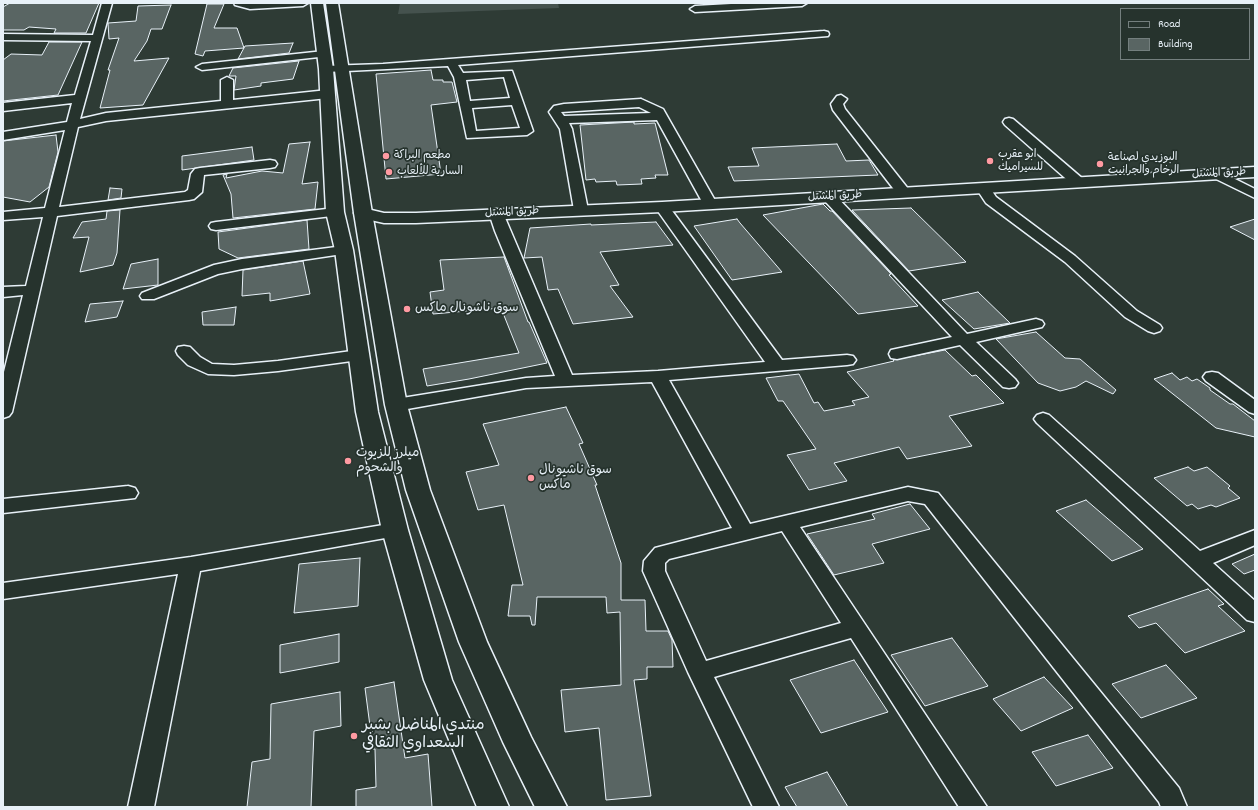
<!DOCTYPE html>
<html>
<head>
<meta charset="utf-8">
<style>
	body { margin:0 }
	#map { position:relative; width:1258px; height:810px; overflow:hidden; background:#2e3b35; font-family:Dekko,sans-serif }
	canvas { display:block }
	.frame { position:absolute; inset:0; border:4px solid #e8f1f8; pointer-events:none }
	.legend { position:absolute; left:1120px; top:8px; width:130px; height:52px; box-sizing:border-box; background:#26332d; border:1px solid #747f7e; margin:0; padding:5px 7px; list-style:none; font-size:12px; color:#e8f1f8 }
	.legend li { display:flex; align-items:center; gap:8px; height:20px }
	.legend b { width:20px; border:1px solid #747f7e }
</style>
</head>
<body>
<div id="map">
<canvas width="1258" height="810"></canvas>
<div class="frame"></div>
<ul class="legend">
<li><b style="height:5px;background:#26332d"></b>Road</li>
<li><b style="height:11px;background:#596563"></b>Building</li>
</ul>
</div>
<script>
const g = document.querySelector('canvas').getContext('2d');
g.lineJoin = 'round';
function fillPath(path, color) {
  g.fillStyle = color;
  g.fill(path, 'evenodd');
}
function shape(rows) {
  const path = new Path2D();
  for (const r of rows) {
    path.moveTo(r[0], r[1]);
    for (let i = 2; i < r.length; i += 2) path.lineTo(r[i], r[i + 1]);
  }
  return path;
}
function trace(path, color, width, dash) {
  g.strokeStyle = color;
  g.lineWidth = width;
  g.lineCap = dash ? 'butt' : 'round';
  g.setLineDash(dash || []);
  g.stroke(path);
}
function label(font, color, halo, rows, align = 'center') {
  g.font = font + ' Dekko,"Playpen Sans Arabic",sans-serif';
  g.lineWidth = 3.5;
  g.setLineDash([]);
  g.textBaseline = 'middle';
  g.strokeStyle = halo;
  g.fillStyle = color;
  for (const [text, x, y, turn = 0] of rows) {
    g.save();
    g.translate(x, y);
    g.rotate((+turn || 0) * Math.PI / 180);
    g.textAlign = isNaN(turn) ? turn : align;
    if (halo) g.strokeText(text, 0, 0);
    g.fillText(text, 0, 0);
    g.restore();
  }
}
fillPath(shape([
	[400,3,558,3,559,8,398,14]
]), '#45524e');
const building = shape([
	[10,3,99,3,86,33,54,33,56,29,29,27,24,30,3,30,3,7,10,3],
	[207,4,224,4,214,28,237,28,244,48,205,51,203,56,195,54,207,4],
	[171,5,162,29,151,29,147,41,134,61,169,58,143,105,100,108,110,70,108,70,119,38,109,39,108,23,136,21,138,6,171,5],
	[49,42,82,42,58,95,3,101,3,60,11,54,42,55,49,42],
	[293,43,289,53,238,59,245,46,293,43],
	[299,61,293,79,261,83,261,86,234,90,236,76,229,76,233,68,299,61],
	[431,70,433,80,443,80,443,82,452,82,457,102,431,105,441,174,386,179,376,74,431,70],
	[634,122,634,124,655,123,668,175,655,175,656,178,641,179,642,184,617,185,616,181,596,182,595,179,586,180,580,125,634,122],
	[56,135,58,152,49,187,30,202,3,197,3,141,56,135],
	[310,142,302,184,318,182,315,209,233,218,231,194,223,175,227,174,226,178,262,171,283,173,289,144,310,142],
	[837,144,846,161,869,160,878,175,734,181,728,167,759,166,752,148,837,144],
	[252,147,254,160,182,170,182,156,252,147],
	[110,188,122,189,121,198,108,200,110,188],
	[823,204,830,211,832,211,891,274,889,275,918,306,858,314,763,215,823,204],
	[911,208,966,262,909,271,852,210,911,208],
	[120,210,117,253,113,265,80,272,89,237,73,238,82,222,106,219,107,211,120,210],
	[737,219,740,223,782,272,732,280,694,226,737,219],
	[1255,219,1255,240,1230,227,1255,219],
	[307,220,309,249,238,258,219,249,218,232,307,220],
	[656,222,673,245,600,252,619,285,610,286,633,317,573,324,558,289,548,290,542,257,524,258,530,228,591,224,591,225,656,222],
	[504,257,528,322,529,322,547,363,469,379,427,386,423,369,519,353,501,308,433,314,430,292,444,290,440,260,504,257],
	[158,259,158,285,123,289,131,264,158,259],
	[303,261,310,294,270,301,270,293,242,296,243,270,303,261],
	[978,292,1010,323,974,329,942,300,978,292],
	[123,301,117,317,85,322,90,304,123,301],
	[236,307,234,325,203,325,202,312,236,307],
	[1036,332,1065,358,1080,359,1116,390,1113,394,1086,381,1076,387,1060,391,1038,383,996,339,1036,332],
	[945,350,972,376,976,375,1004,403,949,416,972,446,907,459,899,447,834,463,847,481,809,490,787,455,816,449,783,401,778,401,766,378,799,374,814,403,818,402,824,411,855,405,852,401,869,397,847,372,894,361,893,360,945,350],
	[1172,373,1180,380,1187,377,1192,381,1197,379,1210,388,1210,390,1230,404,1233,404,1255,421,1255,437,1216,428,1154,379,1172,373],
	[566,407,583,443,579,444,597,485,595,485,621,563,621,600,645,600,646,631,668,631,672,640,673,667,647,667,647,679,634,680,651,796,606,800,599,728,565,732,561,690,621,685,620,612,607,613,606,597,537,597,535,625,532,625,530,616,508,616,512,585,523,585,504,505,478,510,466,472,499,465,483,424,566,407],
	[1188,467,1194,471,1207,467,1230,486,1228,488,1240,498,1216,507,1211,505,1198,509,1192,504,1187,506,1154,478,1188,467],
	[1086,500,1143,549,1112,561,1056,511,1086,500],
	[910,504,930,529,872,544,884,563,834,575,807,534,875,519,872,514,910,504],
	[1255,554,1255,570,1244,574,1232,564,1255,554],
	[360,558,358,606,294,613,299,564,360,558],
	[1208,589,1224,604,1218,606,1245,631,1185,653,1156,623,1139,628,1128,616,1208,589],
	[339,634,339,662,280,673,280,645,339,634],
	[952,638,988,686,925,706,891,655,952,638],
	[854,660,888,712,821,733,790,680,854,660],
	[1166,665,1197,698,1141,718,1112,684,1166,665],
	[1044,677,1073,708,1021,731,993,699,1044,677],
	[394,682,405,758,428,754,432,807,356,807,356,790,376,787,375,749,373,749,365,688,394,682],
	[340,692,341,726,314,731,311,807,247,807,252,762,270,759,271,704,340,692],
	[1088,735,1113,768,1056,786,1032,752,1088,735],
	[827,772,848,807,797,807,785,787,827,772]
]);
fillPath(building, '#596563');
trace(building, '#e8f1f8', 1);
const minor = shape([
	[102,3,112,3,80,119,106,113,221,101,221,80,227,77,233,80,233,100,328,90,334,94,328,98,106,121,78,127,59,207,185,192,188,190,191,174,195,169,200,168,270,160,275,161,277,164,275,167,270,168,204,175,202,192,194,199,189,200,57,216,12,412,9,416,3,418,3,376,23,295,3,297,3,287,26,286,43,217,3,220,3,212,45,208,65,130,3,140,3,132,67,122,72,103,3,111,3,103,75,95,91,41,3,40,3,34,93,35,102,3],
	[234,3,308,3,303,6,250,9,235,5,234,3],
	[749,3,807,3,802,6,695,12,690,9,695,6,749,3],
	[824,31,828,32,829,34,828,36,458,65,463,73,512,71,533,131,527,135,467,138,454,77,448,66,326,72,320,69,326,66,383,64,824,31],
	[504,77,510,98,470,101,466,80,504,77],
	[512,105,520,128,476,131,472,108,512,105],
	[324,51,328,52,329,54,328,56,202,70,196,67,202,64,324,51],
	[841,95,847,99,843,104,845,109,909,190,911,193,909,196,899,196,833,110,831,104,837,96,841,95],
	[641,99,663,109,717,204,715,207,705,207,657,120,569,123,572,129,588,210,586,213,576,213,574,210,560,129,549,112,554,106,564,104,641,99],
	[639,107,651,113,564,116,561,112,639,107],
	[1009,118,1013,119,1083,179,1085,182,1083,185,1073,185,1005,125,1003,122,1005,119,1009,118],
	[1217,170,1255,189,1255,198,1212,177,1210,174,1212,171,1217,170],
	[983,184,988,185,996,197,1075,256,1137,311,1160,325,1162,328,1160,331,1154,333,1148,331,1125,317,1065,262,986,203,976,188,978,185,983,184],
	[829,193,834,194,967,334,1036,319,1042,321,1044,324,1042,327,976,342,1015,379,1018,383,1015,387,1009,388,1003,387,960,345,897,359,891,358,889,354,891,350,952,337,824,200,822,197,824,194,829,193],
	[662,203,667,204,782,360,847,355,853,356,856,360,853,364,847,365,669,380,750,524,908,487,938,493,1179,788,1187,807,1161,807,1159,802,925,504,908,501,800,527,987,807,959,807,851,638,714,677,779,807,753,807,688,672,643,571,644,561,655,548,732,528,652,382,526,388,396,411,390,409,387,405,390,401,396,399,526,378,555,376,495,231,489,213,491,210,496,209,501,210,503,213,572,375,658,371,765,362,655,207,657,204,662,203],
	[782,531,841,623,706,661,665,571,665,563,669,559,782,531],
	[335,208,340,209,342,212,340,215,216,230,211,229,209,226,211,223,216,222,335,208],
	[344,246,349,247,351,250,349,253,242,269,218,274,154,299,142,299,140,296,142,293,214,265,242,259,344,246],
	[184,346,190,347,200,357,212,364,234,365,278,361,359,350,365,351,367,355,365,359,359,360,278,371,234,375,208,374,188,365,178,355,176,351,178,347,184,346],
	[1212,372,1218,373,1255,400,1255,414,1249,412,1206,381,1203,377,1206,373,1212,372],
	[1043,413,1049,415,1200,551,1255,530,1255,545,1213,563,1255,601,1255,622,1247,620,1037,423,1034,419,1037,415,1043,413],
	[128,486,135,488,138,493,135,498,3,513,3,499,128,486],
	[395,523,402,525,405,530,402,535,200,571,154,807,128,807,178,574,3,599,3,583,191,557,395,523]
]);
const major = shape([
	[1255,167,1255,177,662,212,416,223,384,223,357,217,354,213,357,209,363,208,384,213,416,213,662,202,1255,167]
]);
const highway = shape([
	[311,3,323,3,333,69,344,212,353,250,378,412,408,530,452,680,509,807,477,807,424,680,382,530,356,412,335,250,326,212,319,69,311,3],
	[326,3,338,3,372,213,407,405,430,490,487,642,531,737,567,807,535,807,503,742,459,642,406,490,385,405,354,213,326,3]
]);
trace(minor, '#e8f1f8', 3);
trace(major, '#e8f1f8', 3);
trace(highway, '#e8f1f8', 3);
fillPath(minor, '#26332d');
fillPath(major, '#26332d');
fillPath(highway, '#26332d');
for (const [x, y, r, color] of [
	[386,156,4,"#ff9aa2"],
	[990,161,4,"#ff9aa2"],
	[1100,164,4,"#ff9aa2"],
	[389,172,4,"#ff9aa2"],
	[407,309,4,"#ff9aa2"],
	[348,461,4,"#ff9aa2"],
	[531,478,4,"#ff9aa2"],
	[354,736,4,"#ff9aa2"]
]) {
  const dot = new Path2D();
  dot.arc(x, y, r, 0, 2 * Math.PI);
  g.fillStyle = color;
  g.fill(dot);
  trace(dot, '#26332d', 1.5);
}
label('11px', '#e8f1f8', '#26332d', [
	["ابو عقرب",998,155],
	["للسيراميك",998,168],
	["مطعم البراكة",394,156],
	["البوزيدي لصناعة",1108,158],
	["الرخام والجرانيت",1108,171],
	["السارية للألعاب",397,172]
], 'left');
label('11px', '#e8f1f8', '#26332d', [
	["طريق المشتل",1219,174,-3],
	["طريق المشتل",835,197,-3],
	["طريق المشتل",512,213,-3]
]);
label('13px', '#e8f1f8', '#26332d', [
	["سوق ناشونال ماكس",415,309],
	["ميلرز للزيوت",356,454],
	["والشحوم",356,469],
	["سوق ناشيونال",539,471],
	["ماكس",539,486]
], 'left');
label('16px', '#e8f1f8', '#26332d', [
	["منتدي المناضل بشير",362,727],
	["السعداوي الثقافي",362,745]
], 'left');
</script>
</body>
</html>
